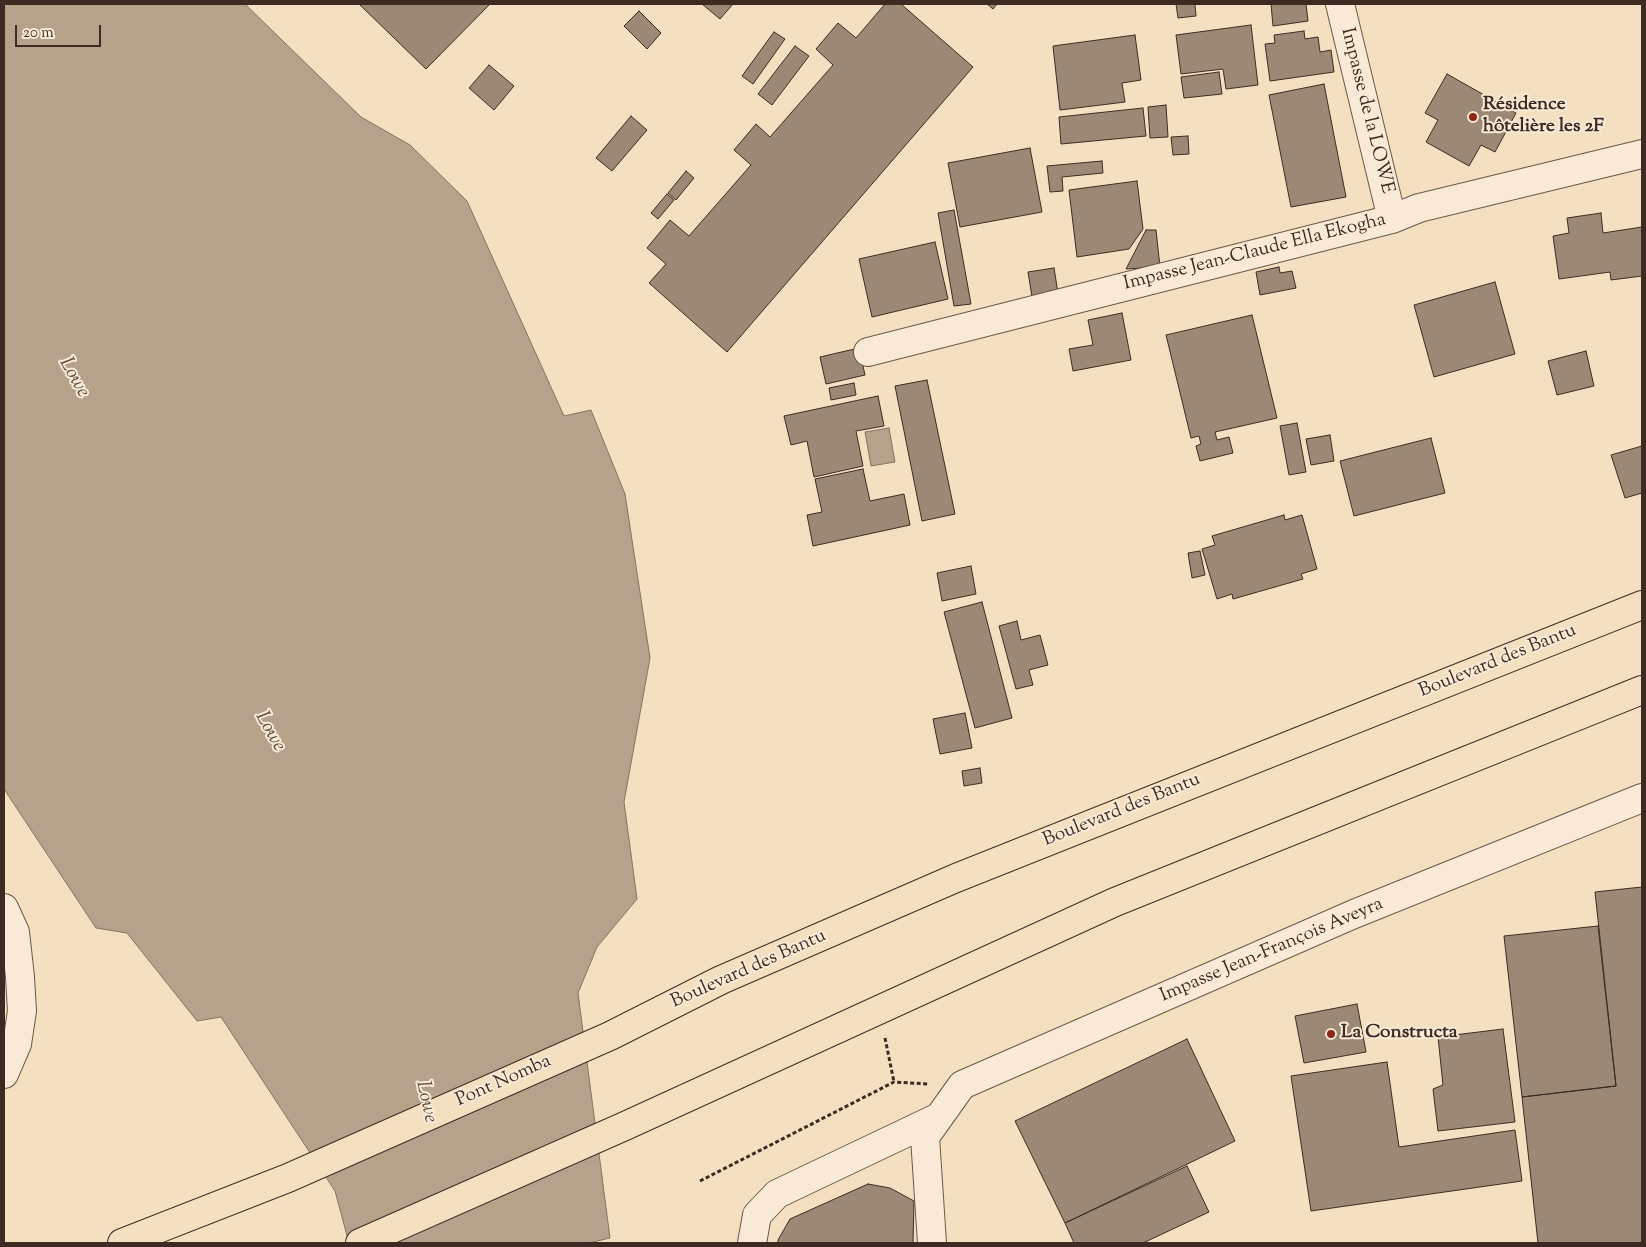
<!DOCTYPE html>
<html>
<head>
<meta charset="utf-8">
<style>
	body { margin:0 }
	#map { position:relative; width:1646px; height:1247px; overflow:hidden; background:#f4dfc0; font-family:"Sorts Mill Goudy",serif }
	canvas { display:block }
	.frame { position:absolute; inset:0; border:5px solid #3d2b23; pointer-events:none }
	.scale { position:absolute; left:15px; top:25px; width:86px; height:22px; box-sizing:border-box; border:2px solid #3d2b23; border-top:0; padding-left:6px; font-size:15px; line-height:18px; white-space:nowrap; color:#3d2b23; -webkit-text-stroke:4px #f8ead6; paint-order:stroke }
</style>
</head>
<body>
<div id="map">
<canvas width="1646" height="1247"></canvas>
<div class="frame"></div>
<div class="scale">20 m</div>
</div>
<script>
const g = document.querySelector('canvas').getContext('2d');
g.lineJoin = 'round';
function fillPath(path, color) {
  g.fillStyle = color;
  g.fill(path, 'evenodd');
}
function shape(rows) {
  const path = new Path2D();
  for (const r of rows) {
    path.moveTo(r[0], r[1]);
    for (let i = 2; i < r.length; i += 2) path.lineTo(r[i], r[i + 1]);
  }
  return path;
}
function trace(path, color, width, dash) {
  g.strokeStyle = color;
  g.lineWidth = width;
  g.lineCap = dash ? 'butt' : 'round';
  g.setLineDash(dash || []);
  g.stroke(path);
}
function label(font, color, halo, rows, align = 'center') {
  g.font = font + ' "Sorts Mill Goudy",serif';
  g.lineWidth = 4;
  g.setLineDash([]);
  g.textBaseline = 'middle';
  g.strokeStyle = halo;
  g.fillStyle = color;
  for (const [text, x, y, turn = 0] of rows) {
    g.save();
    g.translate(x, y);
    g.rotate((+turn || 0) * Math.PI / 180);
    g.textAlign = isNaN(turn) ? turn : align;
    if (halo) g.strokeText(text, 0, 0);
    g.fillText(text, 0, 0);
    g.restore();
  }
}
const water = shape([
	[4,4,245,4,361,117,410,145,467,201,564,416,591,410,625,494,650,658,624,802,637,899,597,947,578,993,610,1238,589,1243,349,1243,335,1191,221,1017,197,1021,127,933,96,928,4,789,4,4],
	[889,428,895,462,871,466,865,432,889,428]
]);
fillPath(water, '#b6a28b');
trace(water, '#867261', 1);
const building = shape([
	[359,4,490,4,426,69,359,4],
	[702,4,733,4,720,19,702,4],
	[885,4,901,4,973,67,727,352,649,283,666,264,647,248,670,220,689,236,751,165,734,150,756,124,770,137,833,65,816,49,838,23,856,38,885,4],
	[987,4,997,4,993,9,987,4],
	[1176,4,1195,4,1196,16,1178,18,1176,4],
	[1271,4,1306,4,1308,21,1273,26,1271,4],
	[639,11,661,33,647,49,624,26,639,11],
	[1251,25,1258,85,1226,89,1223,69,1181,74,1176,35,1251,25],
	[1304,31,1305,39,1318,37,1320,52,1331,50,1334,72,1270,81,1265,44,1275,43,1274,35,1304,31],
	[774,32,785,39,753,84,742,76,774,32],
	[1135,35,1141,80,1122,83,1125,102,1060,110,1053,46,1135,35],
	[795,46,809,56,772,105,758,94,795,46],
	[489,65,514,86,494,110,469,88,489,65],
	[1219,72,1222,94,1184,98,1181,77,1219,72],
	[1447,74,1516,113,1495,152,1481,145,1469,166,1426,142,1438,120,1425,113,1447,74],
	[1324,84,1346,197,1291,207,1269,95,1324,84],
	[1166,105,1168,137,1150,138,1148,107,1166,105],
	[1143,108,1146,136,1061,144,1059,117,1143,108],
	[631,116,647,130,612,171,596,158,631,116],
	[1188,136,1189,154,1173,155,1171,137,1188,136],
	[1030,148,1042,212,960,227,948,163,1030,148],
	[1102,161,1103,173,1062,177,1063,191,1050,192,1047,166,1102,161],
	[686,171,694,178,676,200,668,193,686,171],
	[1137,181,1143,229,1129,249,1077,257,1069,190,1137,181],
	[667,194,674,200,658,219,651,213,667,194],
	[954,210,971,304,954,306,938,213,954,210],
	[1601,213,1603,233,1642,227,1642,276,1611,280,1610,272,1559,279,1553,236,1569,233,1567,218,1601,213],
	[1146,230,1156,230,1160,267,1126,269,1146,230],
	[935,242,948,299,872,317,859,259,935,242],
	[1279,267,1280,273,1292,271,1296,288,1260,295,1256,272,1279,267],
	[1054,268,1058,293,1032,297,1028,272,1054,268],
	[1495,282,1515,354,1434,377,1414,305,1495,282],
	[1122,313,1131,360,1073,371,1069,349,1093,345,1088,320,1122,313],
	[1252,315,1277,418,1215,432,1217,440,1229,437,1233,453,1200,461,1196,446,1201,444,1199,436,1191,438,1166,335,1252,315],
	[859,348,865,375,826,384,820,357,859,348],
	[1586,351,1594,386,1557,395,1548,361,1586,351],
	[927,380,955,514,922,521,895,386,927,380],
	[854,383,856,395,831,400,829,388,854,383],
	[878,396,884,426,856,431,863,466,814,477,807,441,791,445,784,416,878,396],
	[1297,423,1306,472,1289,475,1280,426,1297,423],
	[1330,435,1334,461,1311,465,1306,439,1330,435],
	[1431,438,1445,493,1354,516,1340,461,1431,438],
	[1642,446,1642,493,1625,498,1611,455,1642,446],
	[863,469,870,501,904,494,910,525,813,546,807,515,822,512,815,479,863,469],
	[1284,515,1285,520,1302,515,1317,569,1301,574,1303,579,1233,599,1232,594,1217,599,1202,549,1215,545,1212,536,1284,515],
	[1200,551,1205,575,1192,578,1188,553,1200,551],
	[971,566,976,594,942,601,937,573,971,566],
	[982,602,1012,718,975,728,944,612,982,602],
	[1017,621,1021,640,1040,635,1048,665,1029,670,1033,685,1016,689,999,626,1017,621],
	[965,713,972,748,940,754,933,719,965,713],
	[980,768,982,783,964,786,962,771,980,768],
	[1642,887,1642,1243,1538,1243,1522,1097,1616,1086,1595,892,1642,887],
	[1598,926,1616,1086,1522,1097,1504,936,1598,926],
	[1357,1004,1366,1052,1304,1063,1295,1016,1357,1004],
	[1503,1029,1515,1122,1438,1131,1433,1089,1443,1085,1438,1037,1503,1029],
	[1187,1039,1235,1141,1065,1223,1015,1121,1187,1039],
	[1387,1062,1399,1147,1515,1130,1522,1181,1311,1211,1291,1076,1387,1062],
	[1187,1166,1209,1212,1143,1243,1074,1243,1065,1223,1187,1166],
	[868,1184,890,1188,914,1201,913,1243,778,1243,778,1240,790,1219,868,1184]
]);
fillPath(building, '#9c8975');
trace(building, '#3d2b23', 1);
const minor = shape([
	[1340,4,1392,219],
	[868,352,1392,219,1419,208,1642,154],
	[4,908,15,932,20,977,22,1011,17,1044,4,1074],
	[752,1243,757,1215,777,1194,939,1117],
	[932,1243,925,1137,962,1085,1354,914,1642,798]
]);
const highway = shape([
	[122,1243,288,1178,610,1036,721,980,956,878,1642,605],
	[360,1243,625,1126,1115,902,1642,690]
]);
trace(minor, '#6b584a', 30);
trace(highway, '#3d2b23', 30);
trace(shape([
	[885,1038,894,1082],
	[700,1181,894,1082,928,1084]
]), '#3d2b23', 3, [4, 2.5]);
trace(minor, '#f8ead6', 28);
trace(highway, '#f4dfc0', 28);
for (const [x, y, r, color] of [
	[1473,117,5,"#8f2418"],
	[1331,1034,5,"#8f2418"]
]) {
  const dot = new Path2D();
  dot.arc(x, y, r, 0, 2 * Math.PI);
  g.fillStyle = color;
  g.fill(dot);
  trace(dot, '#f8ead6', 2);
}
label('bold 19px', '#3d2b23', '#f8ead6', [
	["Résidence",1483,106],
	["hôtelière les 2F",1483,128],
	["La Constructa",1341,1034]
], 'left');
label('19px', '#3d2b23', '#f8ead6', [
	["Impasse de la LOWE",1366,111,76],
	["Impasse Jean-Claude Ella Ekogha",1255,253,-14],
	["Boulevard des Bantu",1498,662,-22],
	["Boulevard des Bantu",1122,811,-22],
	["Impasse Jean-François Aveyra",1272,951,-23],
	["Boulevard des Bantu",749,970,-24],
	["Pont Nomba",504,1082,-24]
]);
label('italic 20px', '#614f42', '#f8ead6', [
	["Lowe",73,378,61],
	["Lowe",269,732,61],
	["Lowe",425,1102,78]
]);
</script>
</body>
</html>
